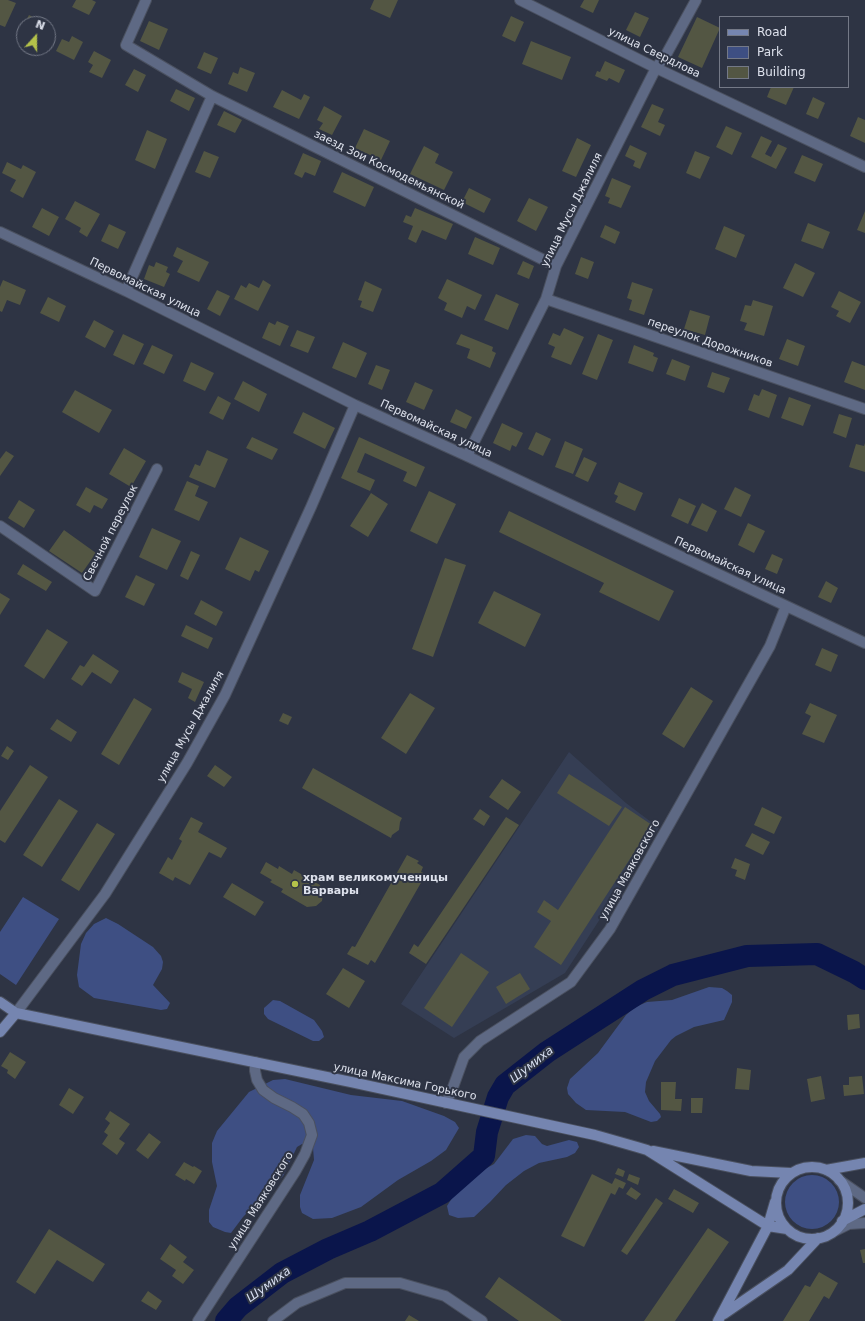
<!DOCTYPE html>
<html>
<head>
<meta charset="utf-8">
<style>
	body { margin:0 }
	#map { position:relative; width:865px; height:1321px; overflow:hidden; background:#2e3444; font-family:"DejaVu Sans",sans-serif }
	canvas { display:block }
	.legend { position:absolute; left:719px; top:16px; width:130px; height:72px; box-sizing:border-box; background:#2e3444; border:1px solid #747987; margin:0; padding:5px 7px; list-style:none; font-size:12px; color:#dde1ec }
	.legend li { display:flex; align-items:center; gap:8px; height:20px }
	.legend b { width:20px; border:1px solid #747987 }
	.north { position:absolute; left:16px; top:16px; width:40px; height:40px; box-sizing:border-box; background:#2e3444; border:1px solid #747987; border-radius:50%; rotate:21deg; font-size:11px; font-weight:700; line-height:16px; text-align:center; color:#dde1ec }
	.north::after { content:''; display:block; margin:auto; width:14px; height:18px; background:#b4c24a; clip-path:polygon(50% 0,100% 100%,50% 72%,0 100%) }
</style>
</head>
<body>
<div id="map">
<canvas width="865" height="1321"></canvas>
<ul class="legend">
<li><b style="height:5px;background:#7585b0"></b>Road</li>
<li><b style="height:11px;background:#3e4f83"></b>Park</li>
<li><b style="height:11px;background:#535643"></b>Building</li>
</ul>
<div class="north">N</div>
</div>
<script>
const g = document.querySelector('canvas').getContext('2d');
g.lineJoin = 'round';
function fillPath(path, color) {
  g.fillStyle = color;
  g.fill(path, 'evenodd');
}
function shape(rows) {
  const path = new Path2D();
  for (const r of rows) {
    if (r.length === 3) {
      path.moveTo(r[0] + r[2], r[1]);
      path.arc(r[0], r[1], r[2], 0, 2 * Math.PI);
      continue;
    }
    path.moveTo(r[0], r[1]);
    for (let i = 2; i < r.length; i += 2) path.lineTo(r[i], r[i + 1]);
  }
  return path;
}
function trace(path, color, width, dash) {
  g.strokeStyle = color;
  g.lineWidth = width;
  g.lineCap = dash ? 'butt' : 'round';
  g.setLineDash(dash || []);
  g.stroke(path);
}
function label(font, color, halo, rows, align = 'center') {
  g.font = font + ' "DejaVu Sans",sans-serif';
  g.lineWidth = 4;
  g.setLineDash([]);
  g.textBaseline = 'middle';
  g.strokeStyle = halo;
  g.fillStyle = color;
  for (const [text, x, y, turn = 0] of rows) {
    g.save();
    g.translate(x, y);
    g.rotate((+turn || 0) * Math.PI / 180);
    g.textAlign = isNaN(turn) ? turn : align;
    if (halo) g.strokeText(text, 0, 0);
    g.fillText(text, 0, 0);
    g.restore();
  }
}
fillPath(shape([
	[569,752,626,803,659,828,565,973,454,1038,401,1004]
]), '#353e54');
fillPath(shape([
	[23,897,59,919,16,985,0,974,0,932],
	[106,918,118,924,153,947,161,956,163,962,162,969,153,985,170,1003,167,1009,161,1010,94,998,79,987,77,975,81,944,86,933,94,924],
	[709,987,722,988,727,991,732,995,732,1002,724,1020,694,1027,676,1036,671,1040,655,1061,646,1082,645,1092,649,1101,660,1114,661,1117,657,1121,651,1122,625,1112,586,1110,576,1103,568,1094,567,1088,570,1079,598,1053,626,1015,635,1007,647,1002,672,1000],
	[273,1000,280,1001,314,1020,322,1031,324,1037,319,1041,313,1041,268,1019,264,1014,264,1008],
	[285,1079,351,1095,402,1101,444,1116,455,1122,459,1128,446,1150,431,1161,398,1180,361,1207,332,1218,313,1219,302,1213,300,1207,300,1195,314,1160,313,1148,308,1144,302,1144,297,1147,283,1176,243,1217,231,1233,225,1232,213,1227,209,1222,209,1210,217,1186,212,1162,212,1143,217,1131,249,1092,273,1080],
	[526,1135,535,1136,542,1144,547,1146,569,1140,577,1142,579,1147,575,1153,567,1157,539,1163,524,1171,506,1185,490,1202,474,1217,458,1218,449,1215,447,1206,452,1198,474,1175,494,1164,513,1139],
	[812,1202,27]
]), '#3e4f83');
trace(shape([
	[226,1321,238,1307,282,1273,328,1249,370,1231,442,1193,484,1156,487,1132,498,1097,505,1085,547,1052,643,990,673,975,747,956,817,954,854,972,865,979]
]), '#0a154b', 22);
fillPath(shape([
	[0,0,8,0,16,3,5,27,0,25],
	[76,0,92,0,96,2,89,15,72,7],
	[374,0,398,0,390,18,370,9],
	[584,0,599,0,593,13,580,7],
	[635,12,649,18,640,37,626,30],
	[29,15,47,24,24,24],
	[511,16,524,22,515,42,502,36],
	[697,17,720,28,702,68,678,57],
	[149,21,168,29,159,50,140,41],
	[72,36,83,42,74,60,56,51,62,39,69,42],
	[531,41,571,57,562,80,522,64],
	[94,51,111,60,102,78,89,72,93,65,88,62],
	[204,52,218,58,211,74,197,68],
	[605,61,625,70,619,83,609,78,607,81,595,76,597,71,600,72],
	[240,67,255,73,247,92,228,84,233,72,238,74],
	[134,69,146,75,138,92,125,85],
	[771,87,794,87,786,105,767,97],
	[176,89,195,98,189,111,170,101],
	[282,90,301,100,304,94,310,97,299,119,273,107],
	[813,97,825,103,818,119,806,114],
	[652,104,664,109,658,122,665,125,660,136,641,127],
	[324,106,342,116,332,135,319,129,323,123,317,120],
	[224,111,242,120,235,133,217,125],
	[858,117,865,120,865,143,850,136],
	[726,126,742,133,732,155,716,147],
	[364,129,390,141,381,160,355,148],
	[147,130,167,139,155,169,135,160],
	[761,136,772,141,765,154,771,157,778,144,787,148,776,169,751,157],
	[577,138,591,145,576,177,562,171],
	[630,145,647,153,640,169,633,166,635,161,625,156],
	[424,146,439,154,435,163,453,172,444,190,410,174],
	[204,151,219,157,210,178,195,172],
	[695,151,710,157,700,179,686,173],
	[303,153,321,161,315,176,305,172,302,178,294,174],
	[802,155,823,164,815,182,794,173],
	[7,162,21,169,23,165,36,172,23,198,10,191,16,180,2,173],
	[342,172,374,187,365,207,333,192],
	[612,178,631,186,621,208,608,203,610,198,605,196],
	[469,188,491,199,484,213,462,202],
	[529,198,548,207,536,231,517,221],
	[75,201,100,214,87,237,79,232,81,228,65,219],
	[42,208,59,217,49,236,32,227],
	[415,208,453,224,446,240,422,230,416,243,408,239,413,226,403,222,406,215,411,217],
	[865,211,865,233,857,230],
	[808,223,830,232,823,249,801,241],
	[109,224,126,232,118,249,101,241],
	[605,225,620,232,615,244,600,237],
	[724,226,745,235,736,258,715,249],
	[475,237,500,248,493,265,468,254],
	[177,247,209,262,199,282,177,272,183,261,173,256],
	[581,257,594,262,588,279,575,274],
	[523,261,534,266,529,279,517,274],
	[156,262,168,267,166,272,170,274,164,287,144,279,149,265,154,267],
	[795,263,815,273,803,297,783,288],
	[447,279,482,295,475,310,467,306,462,318,444,310,447,303,438,298],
	[3,280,26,290,20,305,7,300,2,312,0,311,0,287],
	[263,280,271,285,258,311,234,299,241,285,246,288,249,283,259,288],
	[365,281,382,289,373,312,360,307,362,301,358,300],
	[632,282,653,289,644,315,629,310,632,300,627,298],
	[217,290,230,296,220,316,207,309],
	[839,291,861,302,850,323,836,316,839,311,831,307],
	[496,294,519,304,508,330,484,320],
	[48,297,66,306,59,322,40,313],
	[753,300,773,306,764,336,744,330,747,323,740,321,745,305,751,306],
	[690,310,710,316,705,335,684,329],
	[94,320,114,331,105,348,85,337],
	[277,321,289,326,280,346,262,338,269,322,275,325],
	[564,328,584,337,571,365,551,357,555,347,548,344,553,333,560,336],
	[297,330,315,337,308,353,290,346],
	[123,334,144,344,134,365,113,355],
	[461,334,493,347,492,351,496,353,490,368,467,358,470,349,456,344],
	[598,334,613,340,597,380,582,374],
	[787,339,805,346,798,366,779,359],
	[343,342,367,353,356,378,332,368],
	[152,345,173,355,164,374,143,364],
	[634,345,654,353,653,356,658,358,653,372,628,363],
	[672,359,690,366,685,381,666,374],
	[852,361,865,366,865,390,844,382],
	[191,362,214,373,205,391,183,381],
	[376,365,390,370,382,390,368,384],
	[712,372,730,378,724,393,707,387],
	[243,381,267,394,259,412,234,399],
	[415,382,433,390,424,410,406,402],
	[762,389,777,395,769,418,748,410,754,394,759,396],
	[75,390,112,410,99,433,62,412],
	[218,396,231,403,223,420,209,413],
	[789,397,811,405,803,426,781,418],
	[456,409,472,417,466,429,450,422],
	[303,412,335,428,325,449,293,433],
	[839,414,852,418,846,438,833,433],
	[502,423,523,433,516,447,512,445,510,451,493,443],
	[536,432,551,439,543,456,528,449],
	[252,437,278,449,272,460,246,448],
	[359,437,425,467,416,487,403,481,407,472,365,453,357,472,375,480,370,491,341,478],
	[565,441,583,449,573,474,555,467],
	[865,443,865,472,849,467,856,444,864,446],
	[124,448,146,461,131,487,109,474],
	[207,450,228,459,215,488,189,477,195,464,200,466],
	[6,451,14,456,0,476,0,459],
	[584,457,597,463,588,482,575,476],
	[187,481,199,486,195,496,208,502,199,521,174,510],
	[619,482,643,493,635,511,615,502,618,496,614,494],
	[86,487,108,499,102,509,94,505,90,513,76,505],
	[735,487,751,495,741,517,724,509],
	[429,491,456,504,437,544,410,531],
	[371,493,388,504,368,537,350,526],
	[679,498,696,506,688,524,671,516],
	[19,500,35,510,24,528,8,518],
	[702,503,717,511,707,532,691,525],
	[509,511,674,591,659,621,599,592,604,583,499,532],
	[748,523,765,531,754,553,738,545],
	[152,528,181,541,167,570,139,557],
	[64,530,96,553,82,573,49,551],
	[240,537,269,551,259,572,255,570,250,581,225,569],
	[191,551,200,555,188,580,180,576],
	[772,554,783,559,777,574,765,569],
	[445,558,466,565,433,657,412,649],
	[23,564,52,582,46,591,17,574],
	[136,575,155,584,144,606,125,597],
	[826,581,838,588,831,603,818,597],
	[494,591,541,614,525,647,478,623],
	[0,593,10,599,0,615],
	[201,600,223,612,216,626,194,614],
	[186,625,213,638,208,649,181,636],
	[47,629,68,642,44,679,24,666],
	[822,648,838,655,831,672,815,665],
	[93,654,119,671,111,684,92,672,82,686,71,679,80,665,84,667],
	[182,672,204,682,195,702,188,698,192,689,178,682],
	[691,687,713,701,684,748,662,734],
	[410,693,435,708,406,754,381,738],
	[134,698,152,709,119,765,101,754],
	[810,703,837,715,824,743,802,734,811,716,805,713],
	[283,713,292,717,288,725,279,721],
	[57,719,77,732,71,742,50,729],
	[7,746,14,751,8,760,1,756],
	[30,765,48,777,5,843,0,840,0,811],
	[215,765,232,777,224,787,207,776],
	[313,768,402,818,400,822,399,830,392,835,391,838,302,788],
	[569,774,622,807,609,826,557,793],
	[502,779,521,792,508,810,489,797],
	[59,799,78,811,42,867,23,855],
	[625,807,652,825,561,965,534,947,551,921,537,912,544,900,558,910],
	[762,807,782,817,774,834,754,825],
	[480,809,490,816,484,826,473,819],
	[191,817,203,823,198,832,227,848,221,858,209,852,190,885,175,877,173,881,159,873,168,857,172,860,182,841,179,839],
	[506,817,519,825,426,964,409,953,414,944,418,947],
	[97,823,115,834,79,891,61,880],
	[752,833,770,842,763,855,745,846],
	[407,855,419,861,417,863,423,867,421,872,426,874,375,963,371,960,368,965,347,954,352,946,355,947],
	[735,858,750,864,745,880,735,876,737,870,731,868],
	[266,862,278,869,279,866,292,874,294,870,320,885,323,894,322,901,316,906,307,907,281,892,283,889,270,882,272,880,260,873],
	[232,883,264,902,255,916,223,897],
	[461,953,489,972,452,1027,424,1008],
	[343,968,365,981,349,1008,326,994],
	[520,973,530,989,506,1004,496,987],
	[859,1014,860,1028,848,1030,847,1015],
	[10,1052,26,1062,15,1079,7,1073,8,1070,1,1066],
	[737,1068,751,1070,749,1090,735,1089],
	[821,1076,825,1099,811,1102,807,1079],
	[862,1076,864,1094,844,1096,843,1085,849,1085,849,1077],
	[661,1082,676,1082,675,1099,682,1099,681,1111,661,1110],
	[69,1088,84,1097,73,1114,59,1105],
	[691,1098,703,1098,702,1113,691,1113],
	[110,1111,130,1124,119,1139,125,1143,117,1155,102,1144,108,1135,104,1132,110,1123,105,1119],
	[149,1133,161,1142,148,1159,136,1150],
	[184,1162,193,1167,194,1166,202,1171,194,1184,186,1179,185,1181,175,1175],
	[618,1168,625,1171,623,1177,615,1174],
	[592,1174,612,1184,615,1178,626,1183,623,1189,619,1187,615,1195,611,1193,584,1247,561,1236],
	[629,1174,640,1178,638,1185,627,1180],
	[631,1187,641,1194,636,1200,626,1194],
	[674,1189,699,1203,693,1213,668,1199],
	[656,1198,663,1203,627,1255,621,1251],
	[708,1228,729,1242,675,1321,644,1321],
	[49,1229,105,1264,93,1282,57,1260,35,1294,16,1282],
	[170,1244,187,1257,183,1262,194,1270,183,1284,172,1276,176,1270,160,1259],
	[865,1249,865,1263,863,1263,860,1250],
	[819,1272,838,1283,829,1299,824,1296,809,1321,783,1321,805,1285,810,1287],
	[499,1277,562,1321,519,1321,485,1297],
	[148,1291,162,1301,156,1310,141,1301],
	[409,1315,419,1321,405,1321]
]), '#535643');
const street = shape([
	[146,0,126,45,212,96,556,266],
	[520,0,656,68,865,167],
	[0,232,126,291,355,405,467,456,865,643],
	[126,291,212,96],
	[546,299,865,409],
	[467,456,546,299,556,266,656,68,667,53,696,0],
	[0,526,95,591,157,469],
	[16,1013,105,894,187,763,225,695,311,507,355,405],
	[446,1103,452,1090,464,1057,480,1041,571,982,610,929,770,646,786,606],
	[839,1180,865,1198],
	[835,1231,849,1224,865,1223],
	[198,1321,295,1172,305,1154,312,1135,309,1123,303,1114,292,1107,274,1098,263,1090,257,1080,255,1071,255,1062],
	[273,1321,297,1303,345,1283,400,1283,445,1296,482,1321]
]);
const secondary = shape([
	[0,1002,16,1013,351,1082,595,1135,637,1147,647,1150,768,1226,787,1229],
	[0,1032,16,1013],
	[653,1151,751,1171,791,1173],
	[812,1203,36],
	[826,1170,865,1163],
	[842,1221,865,1209],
	[724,1314,788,1270,818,1238],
	[718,1321,768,1226,775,1202]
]);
trace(street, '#4a505f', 12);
trace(secondary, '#4a505f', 12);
trace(street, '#5e6984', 10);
trace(secondary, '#7585b0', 10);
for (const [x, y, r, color] of [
	[295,884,4,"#b4c24a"]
]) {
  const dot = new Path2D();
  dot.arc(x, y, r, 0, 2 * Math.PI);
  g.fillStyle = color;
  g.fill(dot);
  trace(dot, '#2e3444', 1.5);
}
label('11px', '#dde1ec', '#2e3444', [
	["улица Свердлова",654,53,26],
	["заезд Зои Космодемьянской",389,170,26],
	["улица Мусы Джалиля",572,210,-64],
	["Первомайская улица",145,288,26],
	["переулок Дорожников",710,343,19],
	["Первомайская улица",436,429,25],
	["Свечной переулок",111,533,-63],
	["Первомайская улица",730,566,25],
	["улица Мусы Джалиля",191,727,-61],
	["улица Маяковского",630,870,-61],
	["улица Максима Горького",405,1082,12],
	["улица Маяковского",261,1201,-58]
]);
label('bold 11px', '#dde1ec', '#2e3444', [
	["храм великомученицы",303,878],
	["Варвары",303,891]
], 'left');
label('italic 12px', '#d7dff1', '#2e3444', [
	["Шумиха",532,1065,-38],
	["Шумиха",269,1285,-36]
]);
</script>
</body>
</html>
